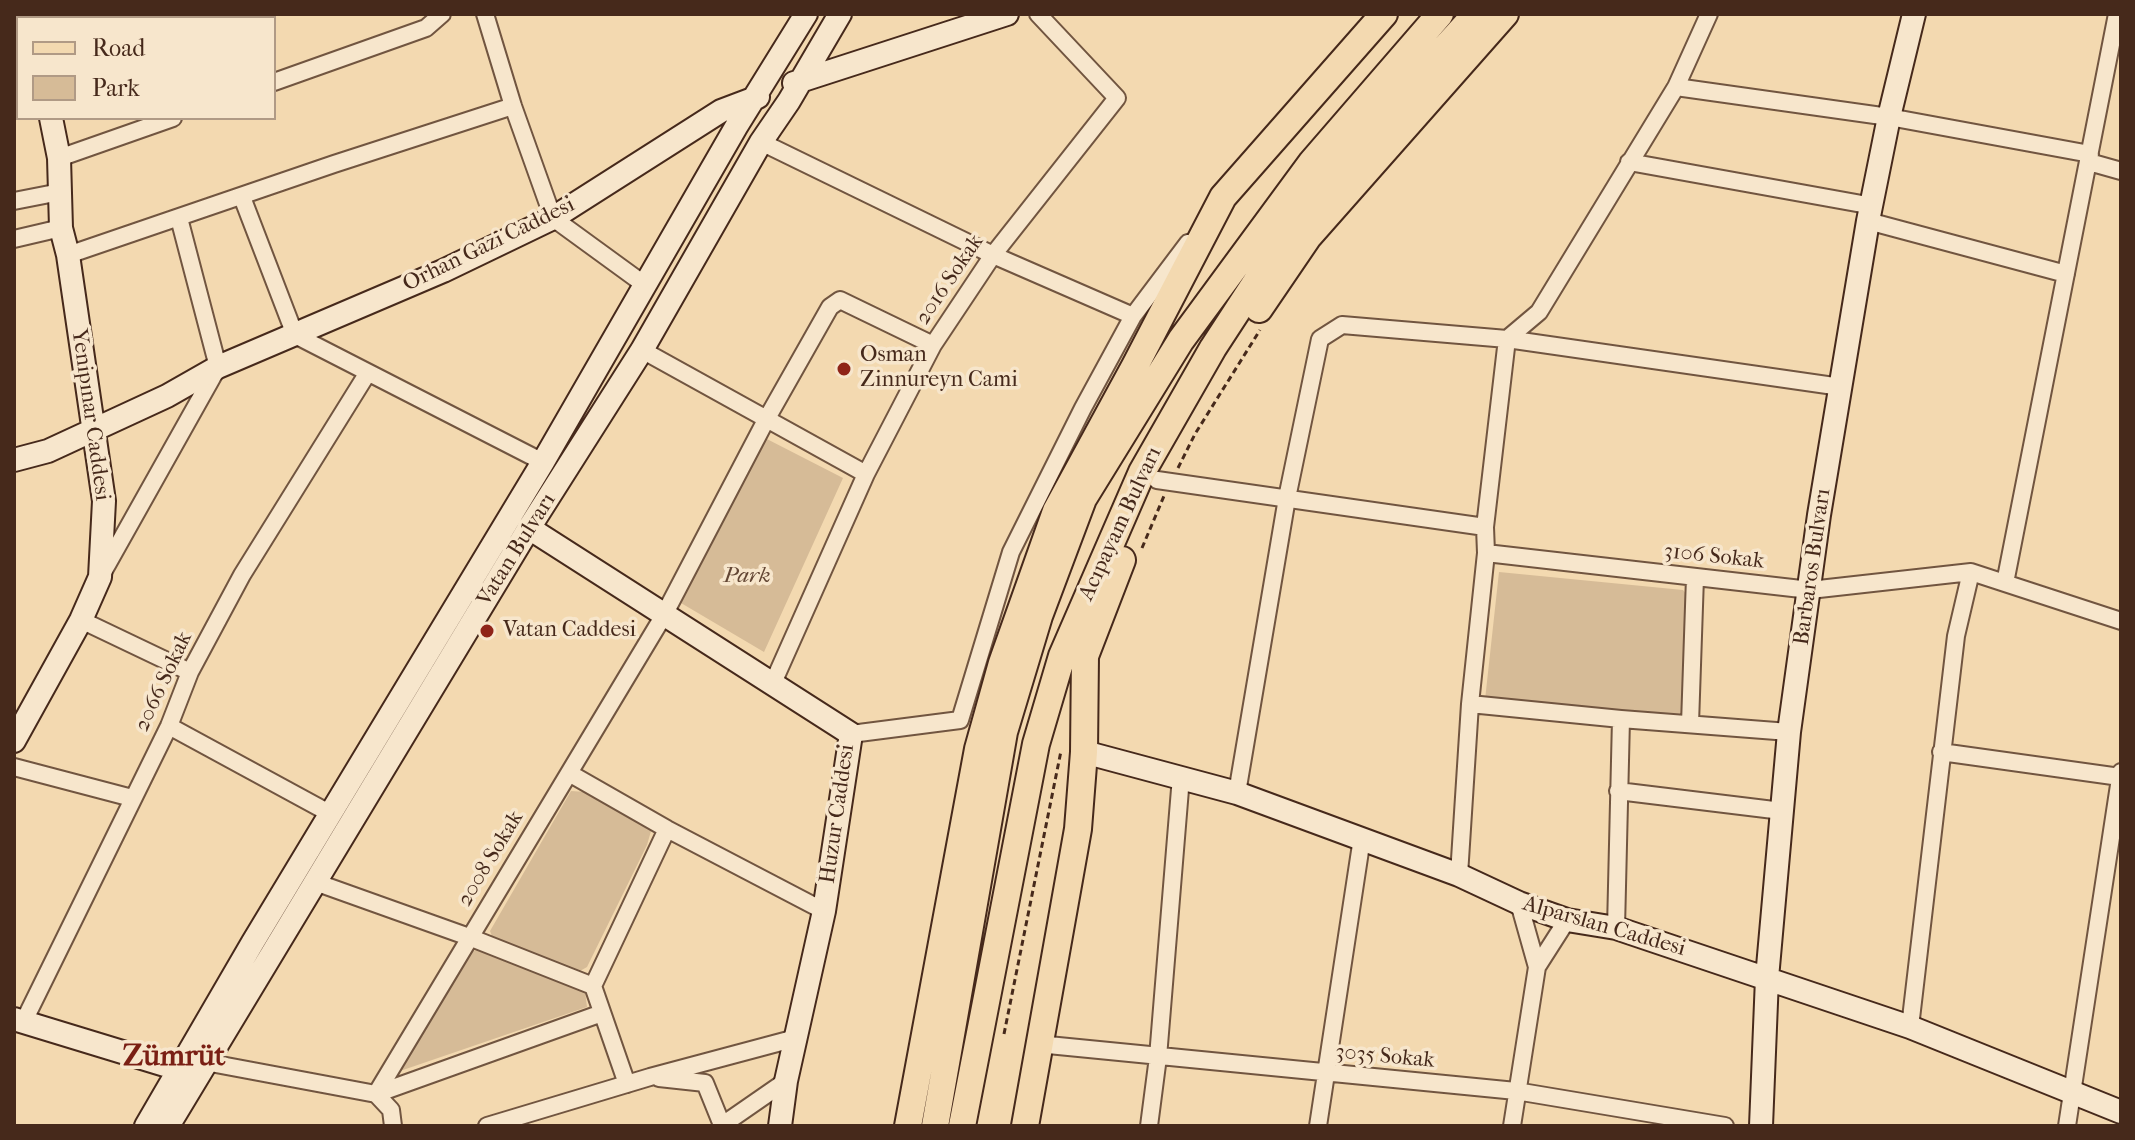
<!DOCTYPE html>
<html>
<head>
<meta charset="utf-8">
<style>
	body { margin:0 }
	#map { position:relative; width:2135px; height:1140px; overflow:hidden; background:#f3d9b0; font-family:"IM FELL French Canon",serif }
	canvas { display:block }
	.frame { position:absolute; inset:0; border:16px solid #46291b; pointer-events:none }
	.legend { position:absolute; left:16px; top:16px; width:260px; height:104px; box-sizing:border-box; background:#f7e6cc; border:2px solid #b09a85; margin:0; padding:10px 14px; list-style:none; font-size:24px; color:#46291b }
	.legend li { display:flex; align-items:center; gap:16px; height:40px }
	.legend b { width:40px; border:2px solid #b09a85 }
</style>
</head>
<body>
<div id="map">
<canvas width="2135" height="1140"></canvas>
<div class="frame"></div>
<ul class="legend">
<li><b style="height:10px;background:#f3d9b0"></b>Road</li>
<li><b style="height:22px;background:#d6bb97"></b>Park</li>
</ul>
</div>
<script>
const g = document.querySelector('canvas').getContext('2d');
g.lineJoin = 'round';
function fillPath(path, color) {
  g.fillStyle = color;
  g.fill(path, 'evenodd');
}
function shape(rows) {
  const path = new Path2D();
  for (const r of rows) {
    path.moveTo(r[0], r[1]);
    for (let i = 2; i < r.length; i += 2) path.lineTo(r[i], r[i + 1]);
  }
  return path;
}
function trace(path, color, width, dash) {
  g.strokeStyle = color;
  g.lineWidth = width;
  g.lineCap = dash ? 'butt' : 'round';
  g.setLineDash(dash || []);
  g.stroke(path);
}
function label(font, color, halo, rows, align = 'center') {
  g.font = font + ' "IM FELL French Canon",serif';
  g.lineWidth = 7;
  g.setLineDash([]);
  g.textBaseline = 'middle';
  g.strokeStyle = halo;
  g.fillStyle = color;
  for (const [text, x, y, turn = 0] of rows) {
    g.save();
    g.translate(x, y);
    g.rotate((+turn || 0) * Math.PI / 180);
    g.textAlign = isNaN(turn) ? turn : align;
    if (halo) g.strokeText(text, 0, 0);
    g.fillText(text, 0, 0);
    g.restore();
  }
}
fillPath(shape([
	[763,437,843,478,764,652,681,603],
	[1499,572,1683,590,1688,596,1683,718,1485,700],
	[571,791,586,792,651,831,647,845,587,967,580,971,493,939,490,931],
	[478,949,585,991,587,1007,400,1071,469,953]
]), '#d6bb97');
const street = shape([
	[485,14,513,106,553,218,645,285],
	[274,82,426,28,442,14],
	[1676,87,1889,117,2090,154],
	[761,142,993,255,1133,316],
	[59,158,173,118],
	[1629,162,1873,206],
	[2089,162,2121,171],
	[242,197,295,335,543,462],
	[14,201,60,192],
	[1868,221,2066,274],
	[14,239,61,228],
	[68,255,334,164,513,106],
	[1507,339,1539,312,1676,87,1709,14],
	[642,350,866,474],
	[1157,480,1485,527],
	[1486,553,1810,590,1971,572,2121,621],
	[103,572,218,367,179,218],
	[2005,583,2117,14],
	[81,620,190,672],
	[773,683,866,474,933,345,993,255,1117,98,1038,14],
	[1470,704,1621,719,1789,732],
	[1690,724,1695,577],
	[169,726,331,814],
	[851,734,960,720,1011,552,1083,408,1133,316,1188,243],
	[1941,752,2120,777],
	[14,767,132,798],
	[569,773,667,829,824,911],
	[1618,791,1782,811],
	[1237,793,1287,498,1320,339,1342,325,1507,339,1841,387],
	[1459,875,1470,704,1486,553,1485,527,1507,339],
	[315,882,469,937,593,986,627,1084],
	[1519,903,1537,967],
	[1616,928,1621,719],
	[593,986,667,829],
	[24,1021,169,726,190,672,242,575,367,374],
	[1910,1027,1956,636,1971,572],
	[1038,1044,1516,1091,1725,1126],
	[205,1062,376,1094,602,1013],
	[659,1078,705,1083,722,1125],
	[376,1094,664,615,766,420,830,307,840,300,933,345],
	[376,1094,391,1110,393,1126],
	[487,1126,650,1077,796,1038],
	[721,1126,786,1081],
	[1149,1126,1158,1057,1181,777],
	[1318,1126,1362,838],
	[1512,1126,1537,967,1567,920],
	[2067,1126,2121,772]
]);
const secondary = shape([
	[32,14,33,18],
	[794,83,1007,14],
	[14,460,48,451,167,396,218,367,443,271,553,218,721,111,758,97],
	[529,528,851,734,824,911,786,1081,780,1126],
	[14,741,81,620,100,577,104,501,68,255,61,228,59,158,51,118],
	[1084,752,1237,793,1459,875,1519,903,1567,920,1616,928,1910,1027,2121,1112],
	[14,1019,178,1069],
	[146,1126,253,942,543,462,736,127,806,14],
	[168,1126,529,528,642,350,761,142,789,101,840,14],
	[1761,1126,1767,978,1789,732,1819,515,1868,221,1889,117,1914,14]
]);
const primary = shape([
	[1259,309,1308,237,1505,14],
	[908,1126,978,749,1002,663,1056,511,1135,366,1223,197,1384,14],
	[935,1126,1004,732,1039,616,1083,499,1181,340,1312,162,1440,14],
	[962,1126,1036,744,1062,656,1142,472,1213,348,1318,187,1476,14],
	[1025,1126,1078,829,1084,752,1085,656,1122,560]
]);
trace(street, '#715540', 20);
trace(secondary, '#46291b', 26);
trace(primary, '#46291b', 30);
trace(shape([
	[1178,468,1195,434,1260,330],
	[1142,548,1164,496],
	[1004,1034,1061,751]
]), '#46291b', 3, [6, 4]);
trace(street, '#f7e6cc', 16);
trace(secondary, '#f7e6cc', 22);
trace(primary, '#f3d9b0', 26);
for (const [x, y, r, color] of [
	[844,369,8,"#8f2418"],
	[487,631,8,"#8f2418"]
]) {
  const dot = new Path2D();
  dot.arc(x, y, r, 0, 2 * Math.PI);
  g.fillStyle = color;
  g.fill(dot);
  trace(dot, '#f7e6cc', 3);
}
label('22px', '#46291b', '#f7e6cc', [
	["Orhan Gazi Caddesi",489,245,-26],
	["2016 Sokak",950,280,-56],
	["Yenipınar Caddesi",90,415,82],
	["Acıpayam Bulvarı",1121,524,-65],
	["Vatan Bulvarı",517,550,-58],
	["3106 Sokak",1714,557,6],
	["Barbaros Bulvarı",1813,567,-82],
	["2066 Sokak",164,682,-65],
	["Huzur Caddesi",838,814,-82],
	["2008 Sokak",491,859,-59],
	["Alparslan Caddesi",1604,927,16],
	["3035 Sokak",1385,1057,5]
]);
label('22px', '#46291b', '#f7e6cc', [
	["Osman",860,356],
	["Zinnureyn Cami",860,381],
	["Vatan Caddesi",503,631]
], 'left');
label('italic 22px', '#634634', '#f7e6cc', [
	["Park",747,577]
]);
label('bold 30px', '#7a1f14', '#f7e6cc', [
	["Zümrüt",174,1058]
]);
</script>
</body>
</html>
